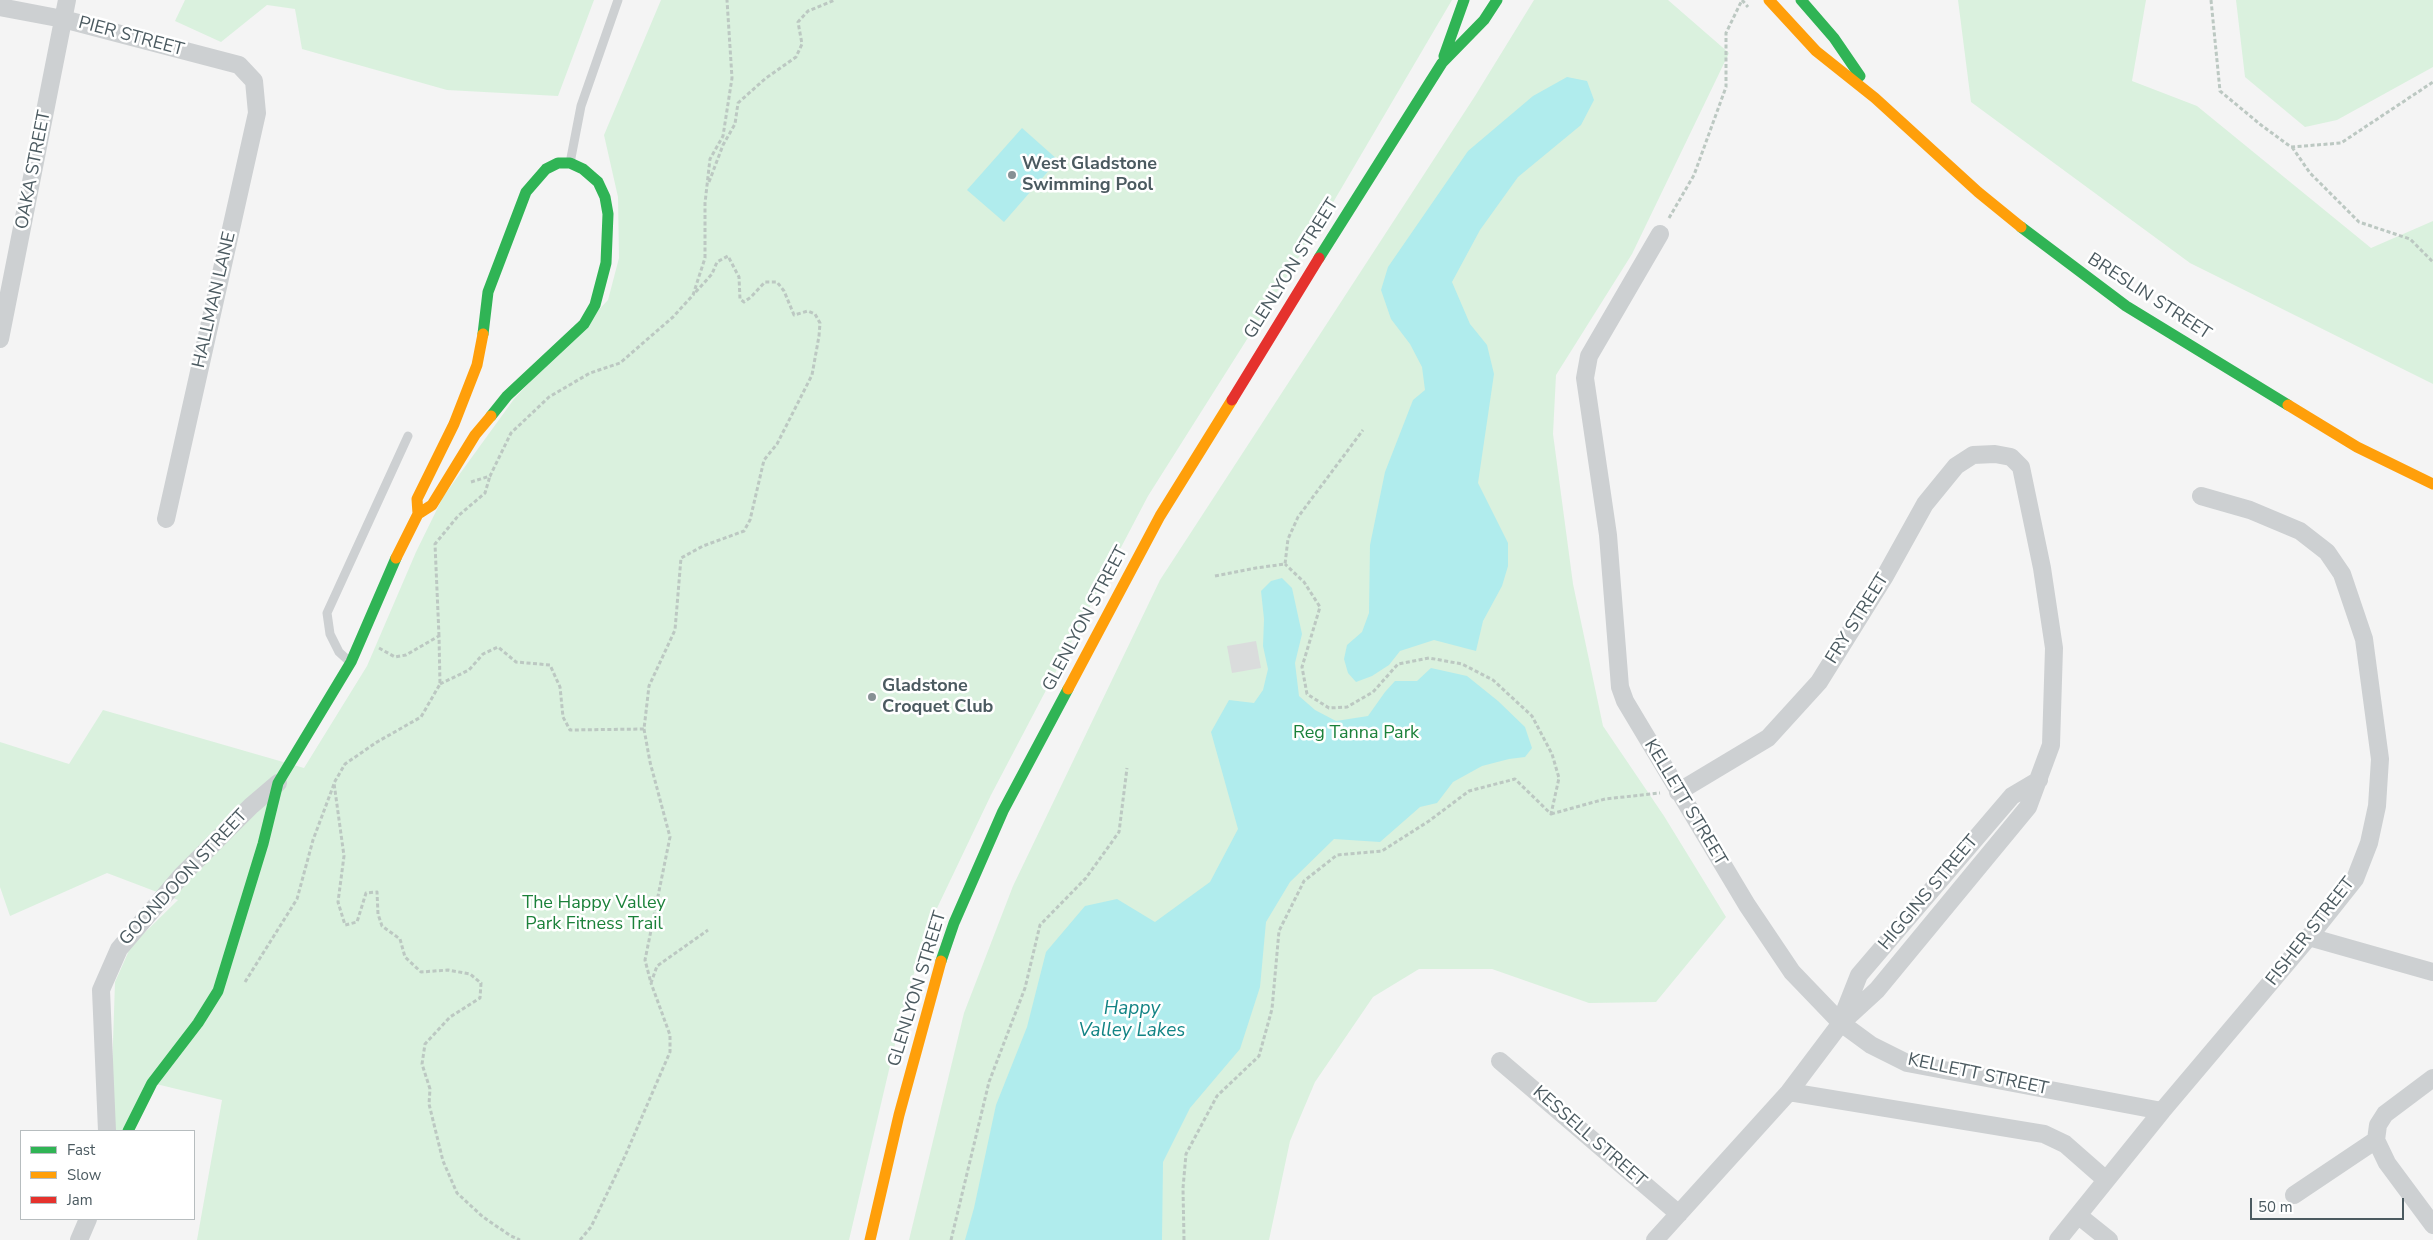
<!DOCTYPE html>
<html>
<head>
<meta charset="utf-8">
<style>
	body { margin:0 }
	#map { position:relative; width:2433px; height:1240px; overflow:hidden; background:#f4f4f4; font-family:"Nunito Sans",sans-serif }
	canvas { display:block }
	.legend { position:absolute; left:20px; top:1130px; width:175px; height:90px; box-sizing:border-box; background:#fff; border:1px solid #b7bdbf; margin:0; padding:6px 9px; list-style:none; font-size:15px; color:#4b5a60 }
	.legend li { display:flex; align-items:center; gap:10px; height:25px }
	.legend b { width:25px; border:1px solid #b7bdbf }
	.scale { position:absolute; left:2250px; top:1198px; width:154px; height:22px; box-sizing:border-box; border:2px solid #4b5a60; border-top:0; padding-left:6px; font-size:15px; line-height:18px; white-space:nowrap; color:#4b5a60; -webkit-text-stroke:4px #fff; paint-order:stroke }
</style>
</head>
<body>
<div id="map">
<canvas width="2433" height="1240"></canvas>
<ul class="legend">
<li><b style="height:6px;background:#30b455"></b>Fast</li>
<li><b style="height:6px;background:#ff9f0a"></b>Slow</li>
<li><b style="height:6px;background:#e5322d"></b>Jam</li>
</ul>
<div class="scale">50 m</div>
</div>
<script>
const g = document.querySelector('canvas').getContext('2d');
g.lineJoin = 'round';
function fillPath(path, color) {
  g.fillStyle = color;
  g.fill(path, 'evenodd');
}
function shape(rows) {
  const path = new Path2D();
  for (const r of rows) {
    path.moveTo(r[0], r[1]);
    for (let i = 2; i < r.length; i += 2) path.lineTo(r[i], r[i + 1]);
  }
  return path;
}
function trace(path, color, width, dash) {
  g.strokeStyle = color;
  g.lineWidth = width;
  g.lineCap = dash ? 'butt' : 'round';
  g.setLineDash(dash || []);
  g.stroke(path);
}
function label(font, color, halo, rows, align = 'center') {
  g.font = font + ' "Nunito Sans",sans-serif';
  g.lineWidth = 5;
  g.setLineDash([]);
  g.textBaseline = 'middle';
  g.strokeStyle = halo;
  g.fillStyle = color;
  for (const [text, x, y, turn = 0] of rows) {
    g.save();
    g.translate(x, y);
    g.rotate((+turn || 0) * Math.PI / 180);
    g.textAlign = isNaN(turn) ? turn : align;
    if (halo) g.strokeText(text, 0, 0);
    g.fillText(text, 0, 0);
    g.restore();
  }
}
fillPath(shape([
	[185,0,594,0,558,96,447,90,302,49,295,9,267,5,221,42,175,21],
	[661,0,1452,0,1328,211,1148,496,991,795,928,927,904,1006,849,1240,197,1240,222,1100,152,1083,128,1131,110,1131,115,982,131,946,178,900,107,873,10,916,0,887,0,742,69,764,103,710,304,768,367,666,416,552,443,497,514,399,608,300,619,258,618,197,604,135],
	[1534,0,1668,0,1729,53,1632,254,1556,375,1553,434,1573,584,1603,726,1664,816,1726,917,1656,1002,1589,1003,1492,969,1419,969,1373,997,1315,1082,1290,1141,1269,1240,909,1240,964,1013,1013,886,1160,580,1475,96],
	[1958,0,2146,0,2132,81,2197,106,2371,248,2433,221,2433,384,2190,263,1971,102],
	[2236,0,2433,0,2433,67,2337,120,2305,127,2245,77]
]), '#daf1de');
fillPath(shape([
	[1567,77,1587,81,1594,100,1581,125,1518,177,1480,230,1452,282,1470,324,1487,345,1494,374,1478,483,1508,543,1508,566,1502,586,1483,621,1476,651,1434,640,1400,651,1389,665,1372,676,1356,682,1348,673,1344,659,1347,645,1362,632,1369,613,1370,545,1385,472,1413,400,1425,390,1422,367,1410,344,1391,319,1381,290,1388,267,1468,151,1533,96],
	[1022,128,1058,160,1004,222,967,190],
	[1282,578,1292,588,1302,634,1295,663,1299,696,1315,710,1336,721,1368,716,1385,692,1395,681,1417,681,1431,668,1467,676,1498,701,1525,727,1532,748,1525,757,1509,759,1482,766,1453,782,1437,803,1420,807,1380,842,1334,839,1290,882,1266,922,1260,987,1240,1049,1190,1108,1163,1162,1162,1240,965,1240,974,1208,996,1105,1027,1027,1046,952,1085,906,1117,899,1155,922,1210,882,1238,829,1211,732,1229,700,1254,703,1263,690,1268,669,1263,646,1264,619,1261,591,1271,581]
]), '#b0eced');
fillPath(shape([
	[1256,641,1261,668,1232,673,1227,646]
]), '#dadcdc');
trace(shape([
	[1742,0,1748,7],
	[2211,0,2220,91,2261,125,2291,147,2341,143,2433,82],
	[2292,147,2310,173,2359,222,2410,239,2433,262],
	[709,182,723,145,735,124,738,103,766,78,796,57,802,44,798,22,808,11,835,0],
	[1669,218,1694,175,1726,87,1726,33,1742,0],
	[471,482,490,476,511,433,549,397,590,373,620,363,673,317,693,295,705,258,705,203,710,159,723,136,732,78,727,0],
	[1215,576,1256,568,1285,564,1288,539,1298,517,1363,430],
	[439,636,435,544,458,516,485,493,490,476],
	[379,648,395,657,406,655,439,636,440,684,421,717,377,742,345,764,334,783,344,856,338,902,345,925,357,922,366,893,377,892,378,914,382,926,400,939,405,957,421,972,448,970,470,974,481,983,480,998,450,1017,425,1044,422,1064,430,1089,429,1104,443,1161,457,1193,483,1217,511,1236,520,1240],
	[440,684,469,670,483,654,498,647,516,662,550,665,560,687,563,717,570,730,644,729,649,686,675,630,681,558,703,546,744,531,750,520,764,460,777,444,812,375,819,336,820,323,815,314,808,311,794,315,784,291,777,282,765,282,751,297,744,302,740,299,739,277,728,256,717,262,712,274,693,295],
	[644,729,650,762,670,837,645,960,651,983,657,966,708,930],
	[1551,814,1605,799,1660,793],
	[245,982,297,899,313,840,334,784],
	[580,1240,591,1227,625,1156,670,1052,670,1035,651,983],
	[951,1240,989,1082,1025,988,1040,925,1086,878,1119,832,1127,768],
	[1184,1240,1183,1188,1186,1154,1217,1096,1259,1056,1272,1009,1279,931,1304,881,1337,855,1382,851,1429,821,1469,791,1515,779,1551,814,1559,778,1552,754,1532,716,1493,680,1462,664,1429,658,1398,664,1373,692,1347,707,1329,708,1307,694,1302,667,1320,607,1304,582,1285,564]
]), '#bcc8c2', 3, [4, 2.5]);
trace(shape([
	[570,163,581,106,618,0],
	[350,662,339,652,330,634,327,613,408,436]
]), '#cdd0d2', 9);
trace(shape([
	[0,7,63,19,239,65,254,81,257,113,166,519],
	[1660,234,1589,356,1585,378,1608,535,1620,687,1625,701,1747,905,1792,972,1841,1023,1871,1045,1907,1063,2162,1111],
	[0,339,67,0],
	[2309,937,2433,972],
	[1842,1018,1859,975,2012,796,2039,780],
	[1500,1061,1679,1214],
	[1789,1092,2044,1134,2065,1144,2106,1180],
	[107,1131,101,990,119,949,182,875,251,806,278,783],
	[2376,1140,2387,1163,2433,1225],
	[2294,1195,2376,1140,2378,1125,2385,1114,2433,1078],
	[2079,1216,2109,1240],
	[79,1240,88,1219],
	[1655,1240,1789,1092,1841,1023,1877,990,2028,807,2051,745,2054,648,2042,568,2021,467,2011,457,1995,454,1973,455,1956,466,1925,504,1885,576,1819,682,1768,738,1678,792],
	[2058,1240,2162,1111,2309,937,2355,879,2369,843,2377,806,2380,759,2364,639,2342,574,2327,552,2300,531,2250,510,2201,496]
]), '#cdd0d2', 18);
trace(shape([
	[1801,0,1834,38,1860,76],
	[1444,56,1464,0],
	[2021,227,2126,306,2288,405],
	[1319,258,1442,63,1484,20,1497,0],
	[483,334,488,292,526,192,546,169,558,163,570,163,583,169,598,182,605,197,608,214,606,263,595,305,584,324,507,396,491,416],
	[941,961,954,923,1003,811,1068,689],
	[128,1131,152,1083,198,1023,218,991,263,844,278,783,351,662,396,558]
]), '#30b455', 11);
trace(shape([
	[1769,0,1816,51,1875,98,1978,192,2021,227],
	[2288,405,2357,447,2433,484],
	[418,514,432,505,475,435,491,416],
	[396,558,418,514,417,499,454,424,477,365,483,334],
	[1068,689,1160,516,1232,400],
	[870,1240,899,1115,941,961]
]), '#ff9f0a', 11);
trace(shape([
	[1232,400,1319,258]
]), '#e5322d', 11);
for (const [x, y, r, color] of [
	[1012,175,5,"#869094"],
	[872,697,5,"#869094"]
]) {
  const dot = new Path2D();
  dot.arc(x, y, r, 0, 2 * Math.PI);
  g.fillStyle = color;
  g.fill(dot);
  trace(dot, '#fff', 2);
}
label('18px', '#4b5a60', '#fff', [
	["PIER STREET",131,37,15],
	["OAKA STREET",34,170,-79],
	["GLENLYON STREET",1292,269,-58],
	["BRESLIN STREET",2149,297,33],
	["HALLMAN LANE",215,300,-77],
	["GLENLYON STREET",1086,619,-62],
	["FRY STREET",1858,619,-58],
	["KELLETT STREET",1685,803,59],
	["GOONDOON STREET",184,878,-47],
	["HIGGINS STREET",1929,893,-50],
	["FISHER STREET",2311,932,-52],
	["GLENLYON STREET",918,989,-73],
	["KELLETT STREET",1978,1075,12],
	["KESSELL STREET",1589,1137,41]
]);
label('bold 18px', '#4b5a60', '#fff', [
	["West Gladstone",1022,165],
	["Swimming Pool",1022,186],
	["Gladstone",882,687],
	["Croquet Club",882,708]
], 'left');
label('18px', '#1b813a', '#fff', [
	["Reg Tanna Park",1356,734],
	["The Happy Valley",594,904],
	["Park Fitness Trail",594,925]
]);
label('italic 19px', '#128485', '#fff', [
	["Happy",1132,1009],
	["Valley Lakes",1132,1031]
]);
</script>
</body>
</html>
